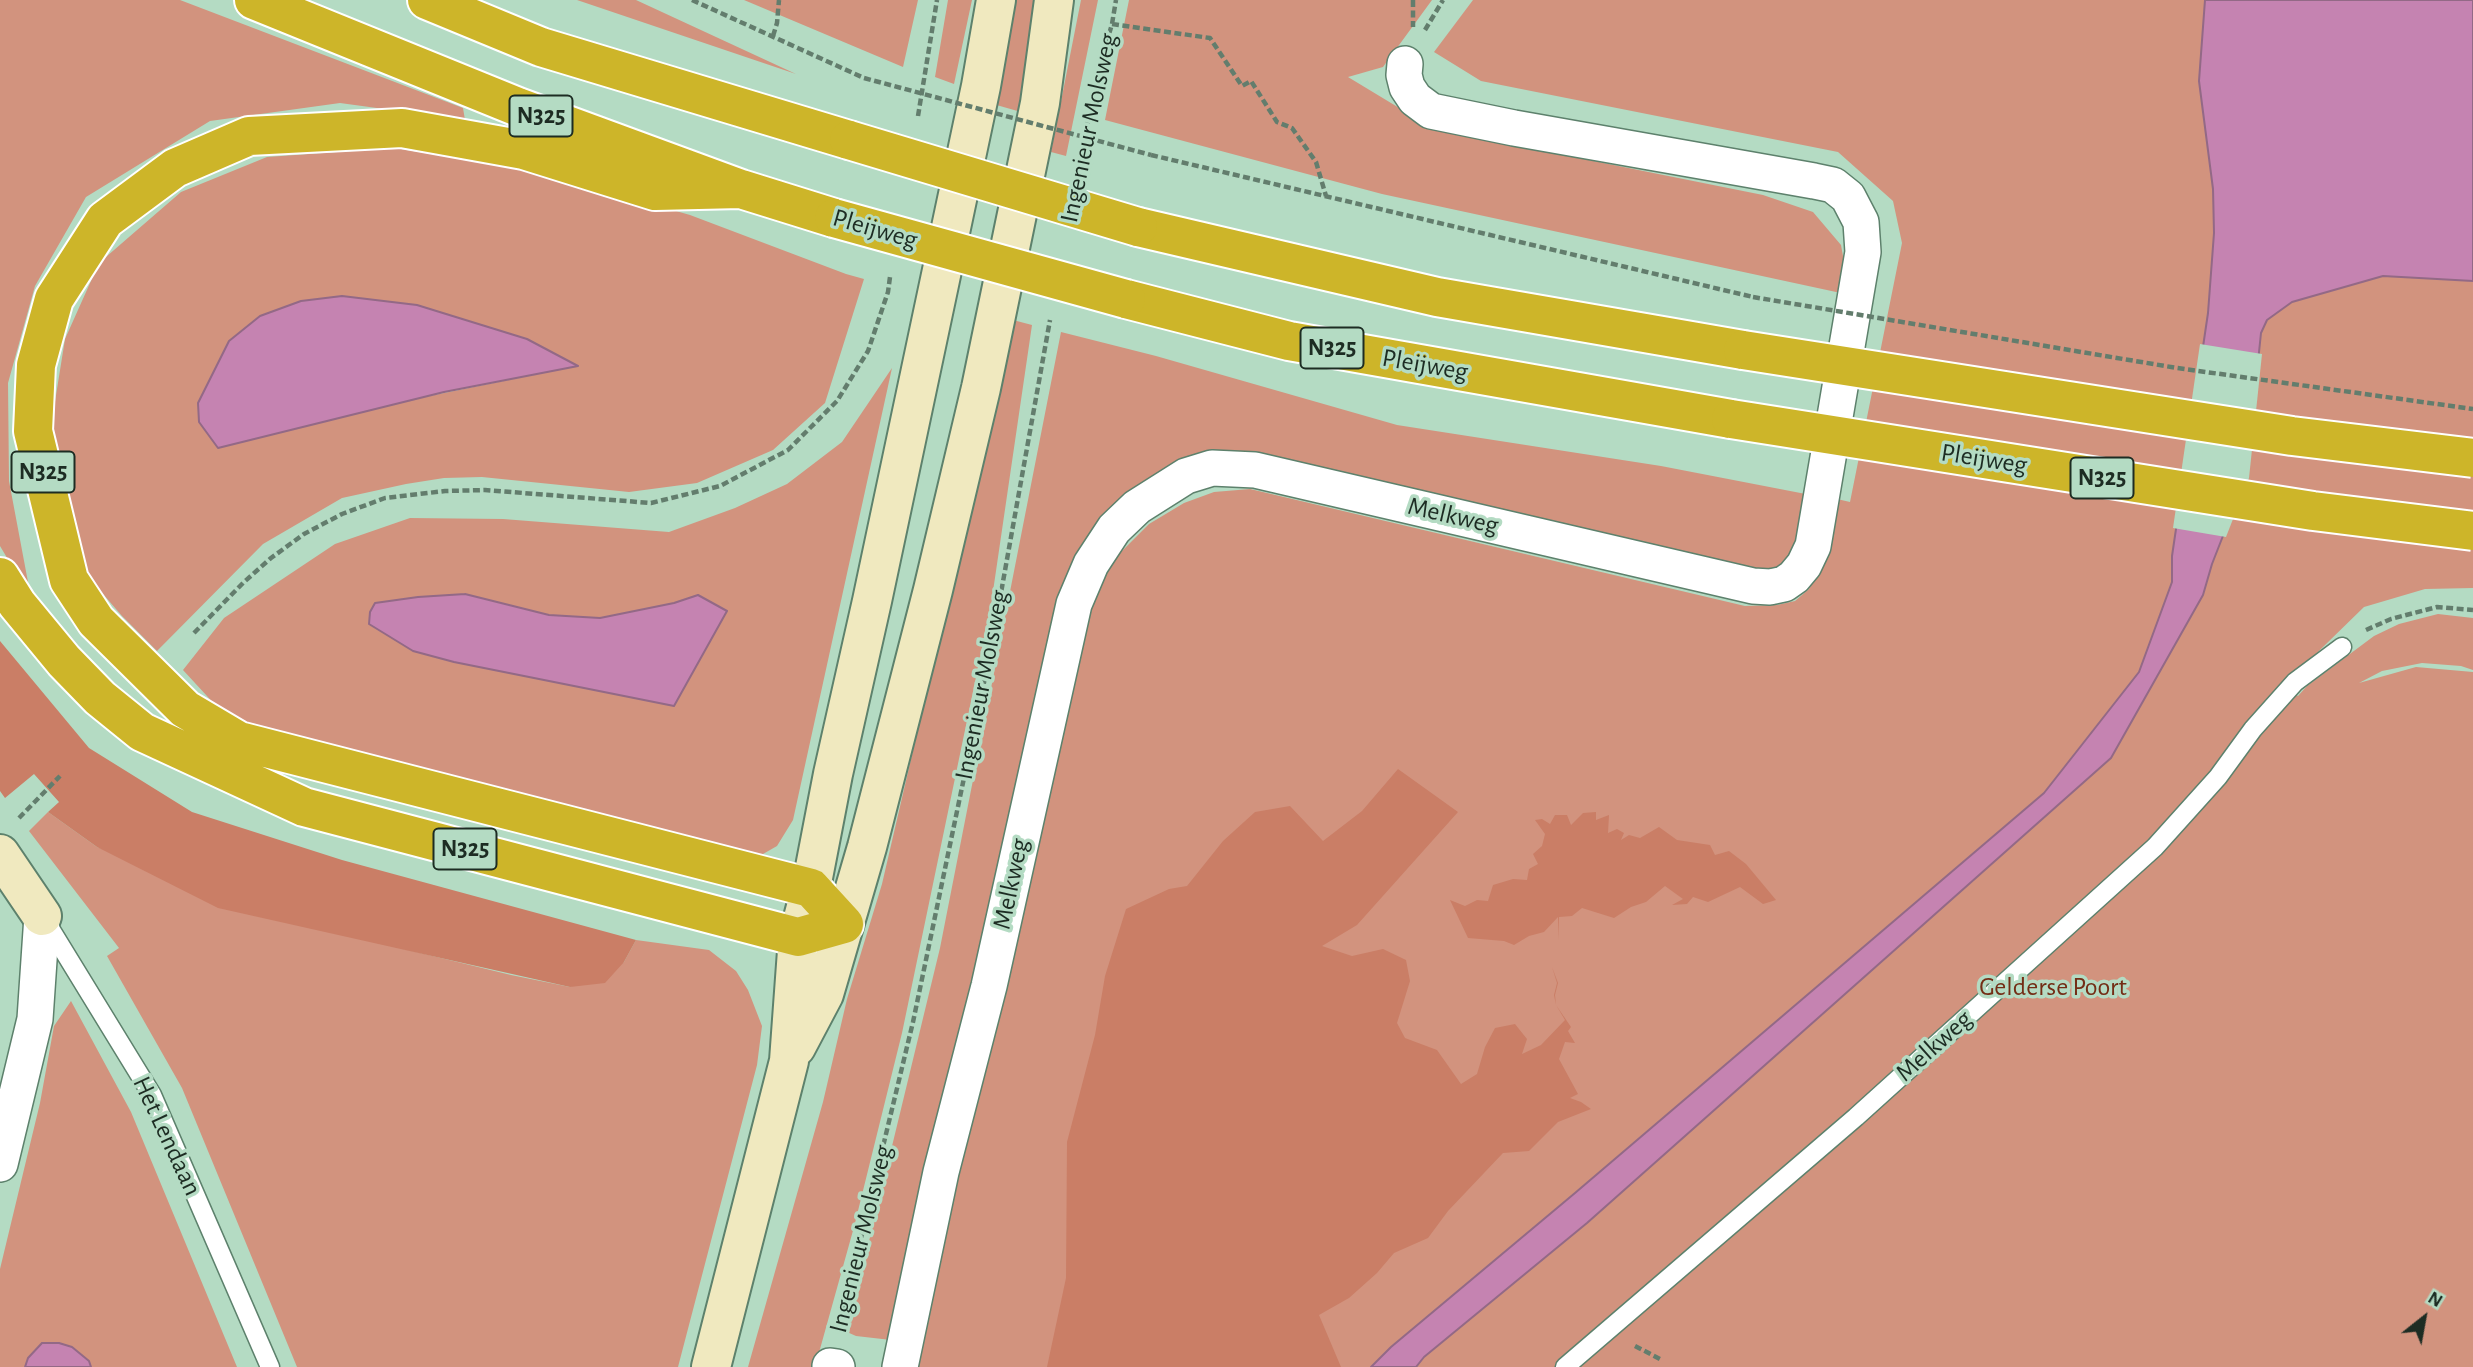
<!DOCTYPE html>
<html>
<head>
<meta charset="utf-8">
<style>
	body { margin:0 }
	#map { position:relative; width:2473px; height:1367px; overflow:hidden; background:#b4dbc3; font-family:"Alegreya Sans",sans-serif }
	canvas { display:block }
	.north { position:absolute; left:2389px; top:1283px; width:70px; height:70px; -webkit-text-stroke:5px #b4dbc3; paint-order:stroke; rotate:31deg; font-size:19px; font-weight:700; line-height:28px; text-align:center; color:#1d2c23 }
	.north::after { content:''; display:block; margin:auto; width:24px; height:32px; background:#1d2c23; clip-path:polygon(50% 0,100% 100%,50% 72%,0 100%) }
</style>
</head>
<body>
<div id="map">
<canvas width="2473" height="1367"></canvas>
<div class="north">N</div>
</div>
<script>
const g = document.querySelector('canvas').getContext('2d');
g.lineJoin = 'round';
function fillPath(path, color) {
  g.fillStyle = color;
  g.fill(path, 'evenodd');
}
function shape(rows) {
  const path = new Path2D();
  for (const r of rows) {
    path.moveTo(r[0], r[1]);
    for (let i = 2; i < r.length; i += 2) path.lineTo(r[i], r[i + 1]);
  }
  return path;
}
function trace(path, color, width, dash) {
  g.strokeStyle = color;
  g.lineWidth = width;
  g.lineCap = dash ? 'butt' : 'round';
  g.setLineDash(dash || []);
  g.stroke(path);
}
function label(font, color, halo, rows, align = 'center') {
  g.font = font + ' "Alegreya Sans",sans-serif';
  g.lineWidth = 7;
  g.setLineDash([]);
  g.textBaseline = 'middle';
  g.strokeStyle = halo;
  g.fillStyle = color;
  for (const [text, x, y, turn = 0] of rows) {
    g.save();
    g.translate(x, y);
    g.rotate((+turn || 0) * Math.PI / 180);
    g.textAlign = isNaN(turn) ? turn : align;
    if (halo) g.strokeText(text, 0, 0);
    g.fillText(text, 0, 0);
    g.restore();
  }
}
fillPath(shape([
	[0,0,180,0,463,108,465,120,340,103,210,121,86,197,35,286,8,383,9,481,31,598,0,546],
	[577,0,636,0,796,74],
	[744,0,918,0,903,67],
	[948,0,972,0,954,84,935,77],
	[1010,0,1037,0,1021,112,993,104],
	[1081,0,1098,0,1066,156,1051,152],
	[1129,0,1432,0,1383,67,1348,77,1434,129,1763,195,1813,212,1841,245,1850,295,1382,194,1105,120],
	[1473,0,2205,0,2199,81,2473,0,2473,588,2425,589,2364,607,2284,685,2298,696,2307,686,2374,636,2399,624,2438,614,2473,618,2473,670,2461,666,2422,663,2382,671,2359,683,2416,667,2473,672,2473,1367,913,1367,1090,602,1112,561,1149,524,1184,503,1214,492,1250,489,1745,606,1777,605,1795,601,1809,589,1818,573,1837,499,1850,502,1902,243,1893,201,1838,152,1481,81,1434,52],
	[2186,468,2212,564,2203,595,2172,571,2172,556],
	[394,148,532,170,690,215,846,274,864,279,825,403,773,450,697,483,629,492,482,477,444,478,406,484,342,498,263,544,157,651,122,616,72,558,49,439,65,339,99,263,181,192,267,157],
	[341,296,417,305,577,366,400,402,198,403,229,341,301,301],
	[1013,320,1032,325,991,605,902,1033,854,1227,815,1367,748,1367,823,1102,847,999,882,884],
	[1061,332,1156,356,1397,425,1661,466,1816,496,1795,560,1757,578,1241,459,1091,541,891,1340,856,1336,847,1332,940,948],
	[892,368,793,820,777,846,756,858,230,721,183,670,224,618,335,544,410,518,503,519,669,532,735,508,787,484,842,442],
	[465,594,549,615,600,618,674,603,698,595,727,611,674,706,454,662,413,651,375,603,418,597],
	[48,812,97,847,371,941,511,975,570,987,624,962,636,940,709,950,736,971,748,990,762,1026,757,1065,678,1367,297,1367,182,1088,107,956,119,948,29,831],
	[71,1001,131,1112,237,1367,91,1367,89,1361,72,1347,59,1343,28,1358,25,1367,0,1367,0,1269,40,1103,54,1026]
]), '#d2937e');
fillPath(shape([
	[0,641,89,748,192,812,342,860,636,940,624,962,605,983,570,987,218,908,97,847,48,812,59,802,34,774,5,798,0,791],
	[1398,769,1458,812,1357,925,1322,946,1352,956,1383,949,1406,960,1410,981,1397,1023,1405,1038,1437,1050,1461,1084,1477,1074,1485,1047,1495,1028,1515,1024,1527,1039,1522,1054,1541,1045,1565,1020,1556,1005,1554,995,1557,983,1552,967,1559,940,1558,917,1544,932,1529,936,1514,945,1504,941,1468,938,1450,900,1465,906,1477,900,1488,901,1493,885,1513,879,1527,880,1529,869,1538,864,1533,854,1542,846,1545,834,1535,820,1542,819,1550,824,1555,815,1567,815,1571,825,1583,813,1596,812,1596,820,1609,815,1608,833,1617,829,1624,833,1621,840,1629,835,1640,838,1659,827,1677,840,1710,845,1715,855,1729,851,1746,864,1776,900,1763,904,1740,887,1708,902,1693,897,1687,904,1672,905,1683,899,1665,886,1646,902,1631,907,1614,918,1582,908,1572,916,1559,917,1559,940,1552,967,1558,983,1555,995,1556,1005,1571,1027,1568,1031,1575,1043,1565,1042,1559,1059,1578,1094,1570,1098,1581,1102,1591,1109,1558,1122,1529,1151,1503,1153,1448,1211,1428,1238,1394,1253,1377,1273,1349,1298,1319,1315,1341,1367,1047,1367,1066,1278,1067,1142,1095,1035,1105,976,1126,909,1169,889,1187,886,1223,841,1255,812,1290,806,1323,841,1362,811]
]), '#ca7e66');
const water = shape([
	[2205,0,2473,0,2473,281,2383,276,2292,302,2267,320,2261,333,2246,477,2212,564,2203,595,2111,758,1587,1223,1424,1357,1416,1367,1371,1367,1391,1347,1575,1193,2044,793,2139,672,2172,582,2172,556,2208,313,2214,233,2213,189,2199,81,2205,0],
	[342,296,417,305,527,339,578,366,444,392,218,448,199,422,198,403,229,341,260,316,301,301,342,296],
	[465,594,549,615,600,618,674,603,698,595,727,611,674,706,454,662,413,651,369,624,370,612,375,603,418,597,465,594],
	[42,1343,59,1343,72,1347,89,1361,91,1367,25,1367,28,1358,42,1343]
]);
fillPath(water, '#c583b1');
trace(water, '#936986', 2);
fillPath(shape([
	[2200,344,2262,354,2249,478,2226,537,2173,528]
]), '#b4dbc3');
const lane = shape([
	[46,922,152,1095,270,1367],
	[1565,1367,1856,1117,2155,847,2218,777,2253,729,2295,682,2342,647]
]);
const street = shape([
	[0,1164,35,1019,42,916],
	[830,1366,837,1367],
	[900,1367,941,1172,989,986,1074,604,1091,564,1114,529,1137,507,1186,476,1212,468,1255,470,1753,586,1770,587,1784,584,1794,577,1804,565,1813,546,1863,252,1861,222,1848,197,1833,185,1814,181,1514,128,1431,111,1415,99,1407,87,1404,75,1405,64]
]);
const secondary = shape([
	[0,854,42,916],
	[796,1047,824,994,867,847,933,590,981,388,1040,103,1054,0],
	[711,1367,789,1061,798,937,811,888,833,774,872,601,981,86,996,0]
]);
const highway = shape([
	[254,0,518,107,741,189,834,218],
	[427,0,541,47,849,140],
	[1138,227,1437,297,1743,350],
	[1126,299,1289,341,1731,419],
	[0,577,17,604,64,661,100,698,142,732,304,807,798,937,844,924,811,888,239,741,185,709,96,621,69,580,33,431,36,365,54,299,105,220,175,168,249,136,402,128,524,150,655,191,741,189]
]);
trace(lane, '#5d816c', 21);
trace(street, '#5d816c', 38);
trace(secondary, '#5d816c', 42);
trace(highway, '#fff', 42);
trace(shape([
	[692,0,864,78],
	[1413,0,1413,27],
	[1112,24,1210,38,1242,86,1251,81,1277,122,1292,128,1316,162,1326,196],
	[1425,30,1443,0],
	[773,36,777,23,779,0],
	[918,116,937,0],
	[1151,155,1753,297],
	[1079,167,1096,79,1112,24,1116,0],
	[2366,630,2391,619,2437,607,2473,610],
	[194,633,243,583,271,558,304,534,342,514,385,498,445,491,485,490,651,503,720,486,788,450,837,401,868,351,888,292,890,277],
	[19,818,60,776],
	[839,1329,913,1022,956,816,990,654,1050,320],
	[1635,1346,1662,1360]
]), '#637d6d', 4.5, [7, 3.5]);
trace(lane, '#fff', 18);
trace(street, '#fff', 35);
trace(secondary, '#f0e9bf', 38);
trace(highway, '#cdb529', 38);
const highwayBridge = shape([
	[849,140,1138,227],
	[834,218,1126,299],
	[1743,350,2292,436,2473,458],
	[1731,419,2313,511,2473,531]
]);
trace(highwayBridge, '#fff', 42, []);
trace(shape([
	[864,78,1151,155],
	[1753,297,2177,368,2473,409]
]), '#637d6d', 4.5, [7, 3.5]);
trace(highwayBridge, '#cdb529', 38);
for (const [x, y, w] of [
	[541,116,63],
	[1332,348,63],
	[43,472,63],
	[2102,478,63],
	[465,849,63]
]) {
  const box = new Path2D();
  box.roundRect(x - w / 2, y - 20.5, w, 41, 5);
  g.fillStyle = '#b4dbc3';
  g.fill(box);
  trace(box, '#1d2c23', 2);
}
label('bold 24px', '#1d2c23', null, [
	["N325",541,116],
	["N325",1332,348],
	["N325",43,472],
	["N325",2102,478],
	["N325",465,849]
]);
label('26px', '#1d2c23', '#b4dbc3', [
	["Ingenieur Molsweg",1089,128,-78],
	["Pleijweg",875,229,16],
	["Pleijweg",1425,365,10],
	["Pleijweg",1984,459,9],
	["Melkweg",1453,516,13],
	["Ingenieur Molsweg",982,685,-79],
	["Melkweg",1011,884,-78],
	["Melkweg",1934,1046,-42],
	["Het Lendaan",167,1136,65],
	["Ingenieur Molsweg",861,1239,-76]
]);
label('26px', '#732d15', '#b4dbc3', [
	["Gelderse Poort",2053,987]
]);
</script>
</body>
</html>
